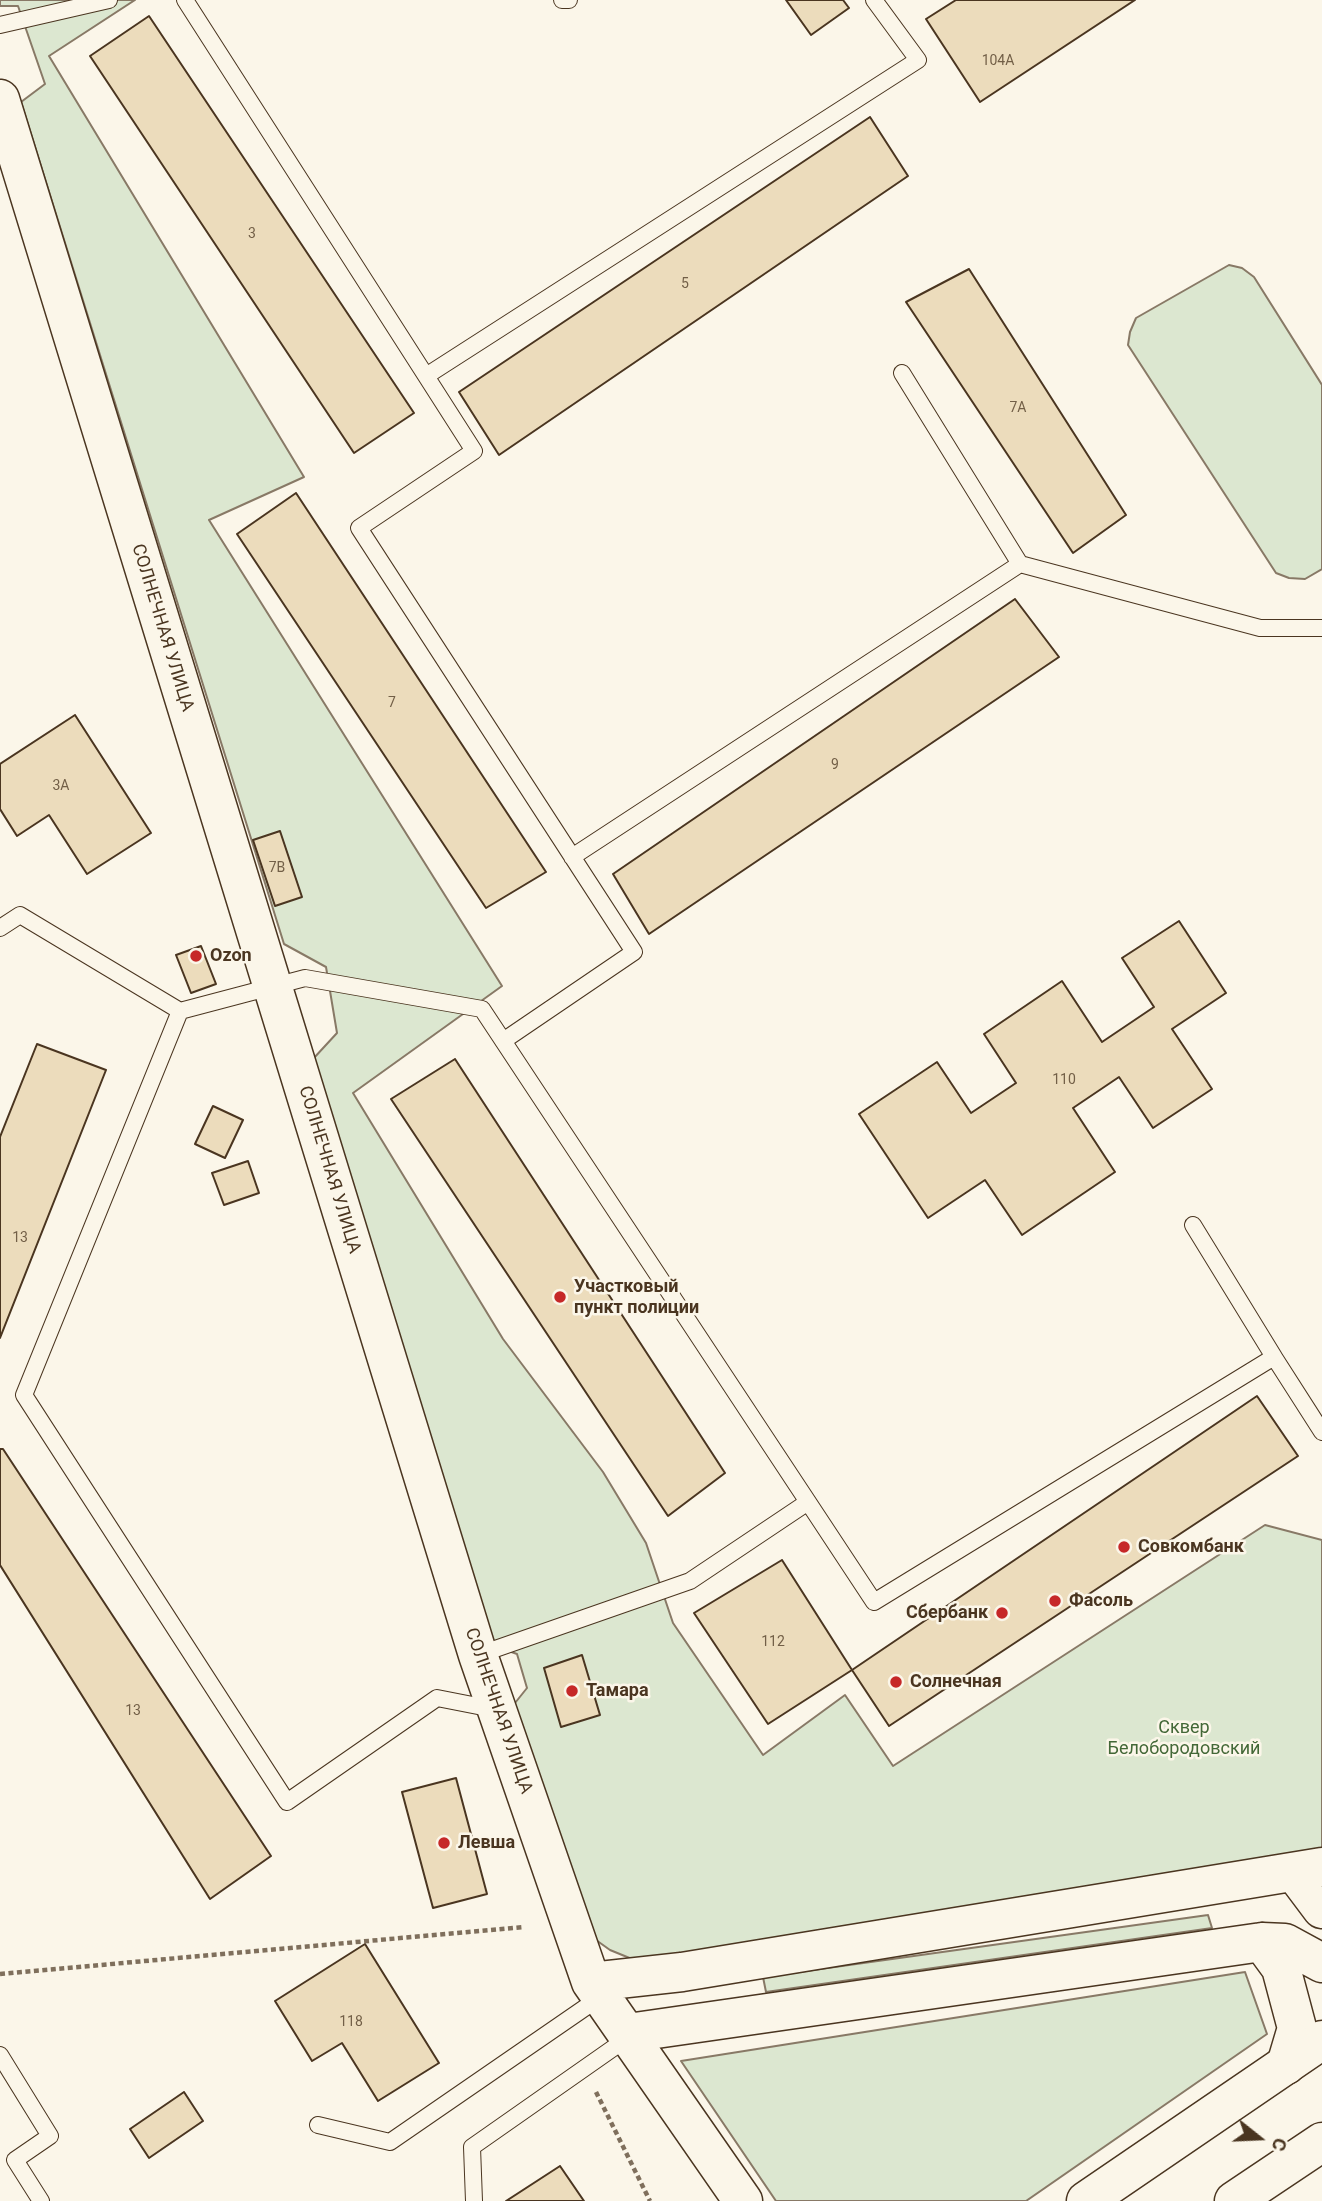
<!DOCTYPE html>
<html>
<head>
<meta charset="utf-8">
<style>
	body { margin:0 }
	#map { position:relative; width:1322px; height:2201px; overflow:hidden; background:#fbf6e9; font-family:Roboto,sans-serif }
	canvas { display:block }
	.north { position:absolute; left:1224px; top:2103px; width:70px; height:70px; -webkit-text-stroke:5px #fbf6e9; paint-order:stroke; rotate:108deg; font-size:19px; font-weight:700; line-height:28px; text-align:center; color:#4a3520 }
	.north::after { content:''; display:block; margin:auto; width:24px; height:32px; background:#4a3520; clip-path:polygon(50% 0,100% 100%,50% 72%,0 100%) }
</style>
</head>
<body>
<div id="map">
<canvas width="1322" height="2201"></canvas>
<div class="north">С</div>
</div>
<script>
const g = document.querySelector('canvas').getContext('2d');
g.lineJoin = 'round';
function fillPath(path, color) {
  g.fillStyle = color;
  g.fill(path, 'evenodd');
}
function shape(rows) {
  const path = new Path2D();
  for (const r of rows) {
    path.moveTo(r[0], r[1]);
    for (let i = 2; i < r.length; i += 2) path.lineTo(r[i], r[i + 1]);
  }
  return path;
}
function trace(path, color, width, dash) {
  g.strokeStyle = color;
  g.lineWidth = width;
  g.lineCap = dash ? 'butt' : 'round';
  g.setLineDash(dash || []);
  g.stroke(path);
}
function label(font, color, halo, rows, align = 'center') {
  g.font = font + ' Roboto,sans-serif';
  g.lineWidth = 5;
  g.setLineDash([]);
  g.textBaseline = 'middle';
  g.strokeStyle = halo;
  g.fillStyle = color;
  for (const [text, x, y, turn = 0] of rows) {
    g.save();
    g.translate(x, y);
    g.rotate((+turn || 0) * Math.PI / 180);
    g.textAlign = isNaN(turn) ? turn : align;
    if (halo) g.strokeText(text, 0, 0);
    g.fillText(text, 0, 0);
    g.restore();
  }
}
const green = shape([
	[0,0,135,0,49,56,304,477,209,520,502,986,353,1093,503,1339,603,1472,646,1543,673,1623,763,1755,845,1695,893,1766,1265,1525,1322,1540,1322,1852,787,1941,632,1959,610,1950,589,1935,511,1708,527,1688,517,1654,486,1643,313,1059,337,1033,326,967,284,944,21,102,45,84,18,6,0,6,0,0],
	[1229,265,1242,268,1254,277,1322,385,1322,569,1305,579,1289,578,1276,573,1128,345,1130,332,1136,318,1229,265],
	[1208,1915,1212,1928,766,1992,763,1977,1208,1915],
	[1245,1972,1267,2034,1026,2201,776,2201,681,2061,1245,1972]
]);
fillPath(green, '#dce7d0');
trace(green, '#887966', 2);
const building = shape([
	[786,0,843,0,849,8,811,35,786,0],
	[956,0,1135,0,980,102,926,19,956,0],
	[149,16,414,413,354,453,90,56,149,16],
	[870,117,908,176,499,455,459,392,870,117],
	[969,269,1126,515,1073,553,906,302,969,269],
	[296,493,546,872,486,908,237,534,296,493],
	[1015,599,1059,657,649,934,613,874,1015,599],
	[75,715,151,833,87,874,49,815,17,836,0,809,0,764,75,715],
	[280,831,302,897,275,906,253,840,280,831],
	[1179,921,1226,993,1172,1029,1212,1089,1153,1128,1119,1077,1073,1108,1115,1172,1022,1235,985,1180,928,1218,859,1114,937,1062,971,1113,1016,1083,984,1034,1062,981,1102,1042,1154,1007,1122,958,1179,921],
	[201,946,216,984,191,993,176,955,201,946],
	[37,1044,106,1070,0,1338,0,1137,37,1044],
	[455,1059,725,1473,668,1516,391,1099,455,1059],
	[213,1106,243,1120,225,1158,195,1144,213,1106],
	[248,1161,259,1193,224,1205,212,1173,248,1161],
	[1257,1396,1298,1456,889,1726,852,1670,1257,1396],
	[0,1449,3,1449,271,1856,210,1899,0,1565,0,1449],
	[782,1560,852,1670,768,1724,694,1613,782,1560],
	[582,1655,600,1715,561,1727,544,1668,582,1655],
	[456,1778,487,1894,433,1908,402,1792,456,1778],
	[365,1944,439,2063,378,2101,342,2043,312,2061,275,2001,365,1944],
	[184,2092,203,2121,149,2158,130,2129,184,2092],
	[560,2166,584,2201,506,2201,560,2166]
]);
fillPath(building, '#ecdcbc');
trace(building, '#4a3520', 2);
const lane = shape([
	[185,0,426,376],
	[562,0,569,0],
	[0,25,109,0],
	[902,373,1020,564],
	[572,857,1020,564,1260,628,1322,628],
	[0,928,20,915,180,1011,305,978,482,1009,808,1502],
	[180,1011,24,1395,287,1802,437,1698,493,1709],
	[503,1041,634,952,359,528,474,451,426,376,918,60,874,0],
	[1193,1225,1274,1357],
	[478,1655,690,1581,808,1502,874,1602,1274,1357,1322,1432],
	[0,2055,50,2136,15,2160,41,2201],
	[318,2125,390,2142,602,1996],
	[474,2201,472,2147,629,2037]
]);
const secondary = shape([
	[0,99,478,1655,591,1982,743,2201],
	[1295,1873,1322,1909],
	[1262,1942,1281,1968,1297,2028,1286,2065],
	[591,1982,682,1972,1322,1867],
	[628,2033,1262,1942,1285,1943,1322,1963]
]);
const primary = shape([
	[1086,2201,1322,2040],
	[1234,2201,1322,2142]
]);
trace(lane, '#4a3520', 18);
trace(secondary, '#4a3520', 41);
trace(primary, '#4a3520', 41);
trace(shape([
	[0,1974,524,1927],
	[596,2092,650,2201]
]), '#7f6f5c', 4.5, [5, 3.5]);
trace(lane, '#fbf6e9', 16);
trace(secondary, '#fbf6e9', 38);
trace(primary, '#fbf6e9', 38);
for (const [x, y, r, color] of [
	[196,956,7,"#c62828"],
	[560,1297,7,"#c62828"],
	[1124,1547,7,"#c62828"],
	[1055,1601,7,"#c62828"],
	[1002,1613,7,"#c62828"],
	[896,1682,7,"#c62828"],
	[572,1691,7,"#c62828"],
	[444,1843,7,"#c62828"]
]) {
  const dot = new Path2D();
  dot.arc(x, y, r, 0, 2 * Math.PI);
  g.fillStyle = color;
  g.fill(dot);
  trace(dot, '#fbf6e9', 2.5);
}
label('14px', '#725f47', null, [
	["104А",998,61],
	["3",252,234],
	["5",685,284],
	["7А",1018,408],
	["7",392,703],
	["9",835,765],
	["3А",61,786],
	["7В",277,868],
	["110",1064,1080],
	["13",20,1238],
	["112",773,1642],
	["13",133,1711],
	["118",351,2022]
]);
label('18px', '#4a3520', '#fbf6e9', [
	["СОЛНЕЧНАЯ УЛИЦА",162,628,73],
	["СОЛНЕЧНАЯ УЛИЦА",329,1170,73],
	["СОЛНЕЧНАЯ УЛИЦА",498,1711,71]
]);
label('bold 18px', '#4a3520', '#fbf6e9', [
	["Ozon",210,956],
	["Участковый",574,1287],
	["пункт полиции",574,1308],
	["Совкомбанк",1138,1547],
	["Фасоль",1069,1601],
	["Сбербанк",988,1613,"right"],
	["Солнечная",910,1682],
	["Тамара",586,1691],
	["Левша",458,1843]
], 'left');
label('18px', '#436837', '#fbf6e9', [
	["Сквер",1184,1728],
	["Белобородовский",1184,1749]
]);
</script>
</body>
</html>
